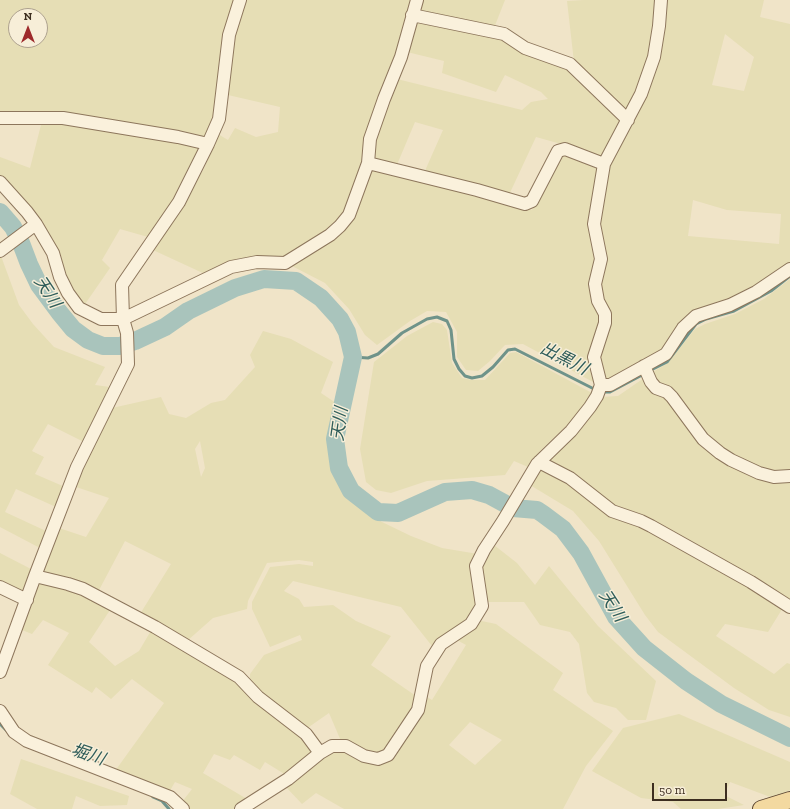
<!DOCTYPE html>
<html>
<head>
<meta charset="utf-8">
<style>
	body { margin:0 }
	#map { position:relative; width:790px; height:809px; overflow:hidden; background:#f0e4c8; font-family:"Zilla Slab",serif }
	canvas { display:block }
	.north { position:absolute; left:8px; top:8px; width:40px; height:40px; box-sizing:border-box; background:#f7eed8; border:1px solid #ada18e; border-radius:50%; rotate:0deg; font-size:11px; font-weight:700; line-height:16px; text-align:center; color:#3d2e20 }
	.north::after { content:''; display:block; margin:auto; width:14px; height:18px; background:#9e2a2b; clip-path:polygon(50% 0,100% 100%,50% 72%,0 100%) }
	.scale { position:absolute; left:652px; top:783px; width:75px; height:18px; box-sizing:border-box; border:2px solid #3d2e20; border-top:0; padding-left:5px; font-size:12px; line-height:14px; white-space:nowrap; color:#3d2e20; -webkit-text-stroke:3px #f7eed8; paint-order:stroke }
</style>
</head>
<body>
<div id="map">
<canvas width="790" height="809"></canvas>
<div class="north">N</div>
<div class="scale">50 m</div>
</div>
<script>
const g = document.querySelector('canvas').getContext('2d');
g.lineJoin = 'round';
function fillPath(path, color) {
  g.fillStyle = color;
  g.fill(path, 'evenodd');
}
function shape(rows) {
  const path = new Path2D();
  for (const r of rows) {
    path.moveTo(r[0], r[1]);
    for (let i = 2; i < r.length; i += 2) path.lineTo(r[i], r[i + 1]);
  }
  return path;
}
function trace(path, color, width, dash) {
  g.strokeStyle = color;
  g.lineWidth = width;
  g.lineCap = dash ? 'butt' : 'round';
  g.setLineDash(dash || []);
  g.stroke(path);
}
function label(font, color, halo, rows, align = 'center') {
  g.font = font + ' "Zilla Slab","Noto Sans JP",serif';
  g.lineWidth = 3;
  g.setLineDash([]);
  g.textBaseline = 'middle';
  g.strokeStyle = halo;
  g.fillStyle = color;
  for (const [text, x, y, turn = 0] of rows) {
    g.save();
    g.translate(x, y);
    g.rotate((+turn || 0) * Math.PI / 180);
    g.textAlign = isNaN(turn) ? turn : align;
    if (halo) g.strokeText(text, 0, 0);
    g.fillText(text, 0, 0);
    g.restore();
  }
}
fillPath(shape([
	[0,0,236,0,217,116,206,140,0,115],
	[16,16,40,16,40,40,16,40],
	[244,0,413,0,364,163,347,210,332,227,289,256,279,260,240,258,205,274,153,250,204,169,218,134,228,140,235,128,256,137,278,132,280,107,228,95,229,55],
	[421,0,505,0,494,28,417,11],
	[584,0,657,0,647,69,625,113,574,62,567,1],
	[665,0,764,0,760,17,790,24,790,263,754,289,725,301,702,308,659,353,610,381,602,379,598,359,601,300,598,222,609,165,627,128],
	[725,34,754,57,744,91,712,85],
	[693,200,727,210,781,214,779,244,688,236],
	[418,18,505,39,562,63,621,119,603,159,561,144,536,137,508,197,424,173,443,130,415,122,396,167,372,161,375,139,397,79,522,110,531,102,548,99,541,92,505,75,496,92,442,73,444,61,407,52],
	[58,120,201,146,180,194,148,237,120,229,102,260,110,268,83,307,67,285,0,177,0,157,30,168,42,121],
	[566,154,595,164,597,174,600,312,596,377,593,382,523,344,505,345,490,361,478,371,466,370,457,357,457,332,446,312,427,311,410,321,377,345,365,335,349,309,325,283,290,265,336,235,371,168,532,210,559,158],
	[1,256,19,305,33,324,54,347,105,367,95,385,110,387,84,442,48,424,32,451,44,457,35,474,65,487,56,507,16,489,5,512,46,531,40,548,0,527,0,257],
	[790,279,790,473,760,471,720,449,661,387,651,373,668,363,695,329,705,324,735,314,764,299],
	[433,322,442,324,447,330,452,363,462,378,472,380,485,380,510,353,516,352,592,393,578,415,541,450,528,467,514,461,505,475,427,481,391,493,376,490,366,482,360,449,374,362,407,336],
	[263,331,291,339,333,362,321,393,339,405,328,444,336,477,354,504,382,522,411,536,442,548,478,554,471,579,476,606,472,617,432,646,401,607,293,581,284,591,299,599,304,607,333,605,356,621,391,636,371,665,416,696,413,709,388,750,373,755,341,741,329,713,306,729,265,699,250,681,250,674,264,655,302,640,300,635,270,647,252,609,252,602,270,567,299,564,313,566,313,562,299,560,267,563,248,601,247,609,213,618,187,641,140,614,171,564,125,541,98,592,41,574,59,528,86,537,109,498,76,487,81,470,112,408,161,397,169,414,186,418,211,403,225,400,255,367,250,355],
	[200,441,205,468,201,477,195,449],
	[644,378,666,395,717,455,790,477,790,603,615,510,544,462,601,397,618,396],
	[540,466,784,606,768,632,725,624,716,636,774,674,787,663,790,664,790,717,769,710,734,688,658,632,645,615,599,541,573,511,530,485],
	[494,545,517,563,535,585,549,566,598,626,656,681,646,720,628,720,616,708,594,702,587,693,579,644,570,632,540,625,524,602,486,602,481,568],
	[0,553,31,569,23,593,0,582],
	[39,579,71,588,112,607,89,642,115,666,139,651,152,629,240,681,302,734,316,753,286,775,265,762,260,770,234,755,230,760,214,754,203,773,247,799,236,809,187,809,182,802,192,789,175,782,168,794,115,771,164,703,132,679,111,699,96,687,92,693,48,665,69,633,43,620,32,634,22,630],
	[477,620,496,624,563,673,553,690,613,731,586,766,563,809,344,809,316,793,302,804,285,786,326,752,336,749,378,764,427,697,432,700,466,645,455,639],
	[470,722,502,740,475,765,449,745],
	[679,714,790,762,790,790,773,798,730,782,724,795,744,805,718,809,681,809,673,802,641,798,592,771,623,728],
	[21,759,129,796,127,805,100,806,76,796,72,809,37,809,10,794]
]), '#e6deb5');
trace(shape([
	[353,357,368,358,378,354,402,333,427,319,437,317,447,321,451,330,454,359,459,369,465,376,472,378,482,376,493,367,508,350,515,349,596,390],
	[649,371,667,362,696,324,706,319,734,311,771,291,790,276],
	[601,392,610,392,644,374],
	[0,724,7,731],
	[153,797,162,801,169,809]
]), '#6f938a', 3);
trace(shape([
	[0,212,13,227,21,243,29,264,39,285,59,312,73,329,88,340,103,346,120,346,135,341,165,327,188,311,235,288,264,279,296,281,321,298,340,319,347,332,353,357,335,439,339,468,351,491,378,512,398,513,445,492,472,490,489,495,513,508,537,510,543,514,563,529,581,553,616,617,644,648,686,681,721,704,790,738]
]), '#a9c4bc', 18);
const minor = shape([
	[412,15,504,34,525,48,570,64,628,120],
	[0,118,63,118,178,137,208,144],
	[368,163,477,190,525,204,532,201,558,151,565,149,604,164],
	[0,182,27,212,36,224,53,253,60,277,68,293,79,308,101,319,123,319,231,267,257,262,285,263,330,235,340,226,349,215,368,163,370,139,384,99,401,57,417,0],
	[0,251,36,224],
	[644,366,651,382,656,388,667,392,672,397,703,439,720,453,731,460,759,473,774,477,790,476],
	[601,385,610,385,666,354,683,328,696,316,730,305,756,292,790,269],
	[539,462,570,478,612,511,641,521,651,526,751,582,790,607],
	[35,576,68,584,83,589,155,627,239,677,258,697,306,734,320,753],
	[0,587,27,600],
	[0,672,35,576,77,467,128,364,127,333,123,319,122,285,179,202,208,144,219,119,229,35,240,0],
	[0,711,14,732,27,741,170,797,183,809],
	[241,809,288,779,320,753,332,746,346,746,364,756,378,759,388,755,418,710,427,666,441,644,471,624,482,606,476,566,484,550,503,521,537,464,571,431,590,407,597,396,601,385,594,357,605,323,605,314,598,301,595,284,601,259,594,224,604,164,641,94,654,57,659,26,661,0]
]);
const major = shape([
	[761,809,790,800]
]);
trace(minor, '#8d765c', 14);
trace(major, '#5b4430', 18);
trace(minor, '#faf1dc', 12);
trace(major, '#f3d9a0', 16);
label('italic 17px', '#2f5d5a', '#f7eed8', [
	["天川",47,292,57],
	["出黒川",564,359,27],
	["天川",340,424,-82],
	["天川",612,606,57],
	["堀川",88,755,19]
]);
</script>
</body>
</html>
